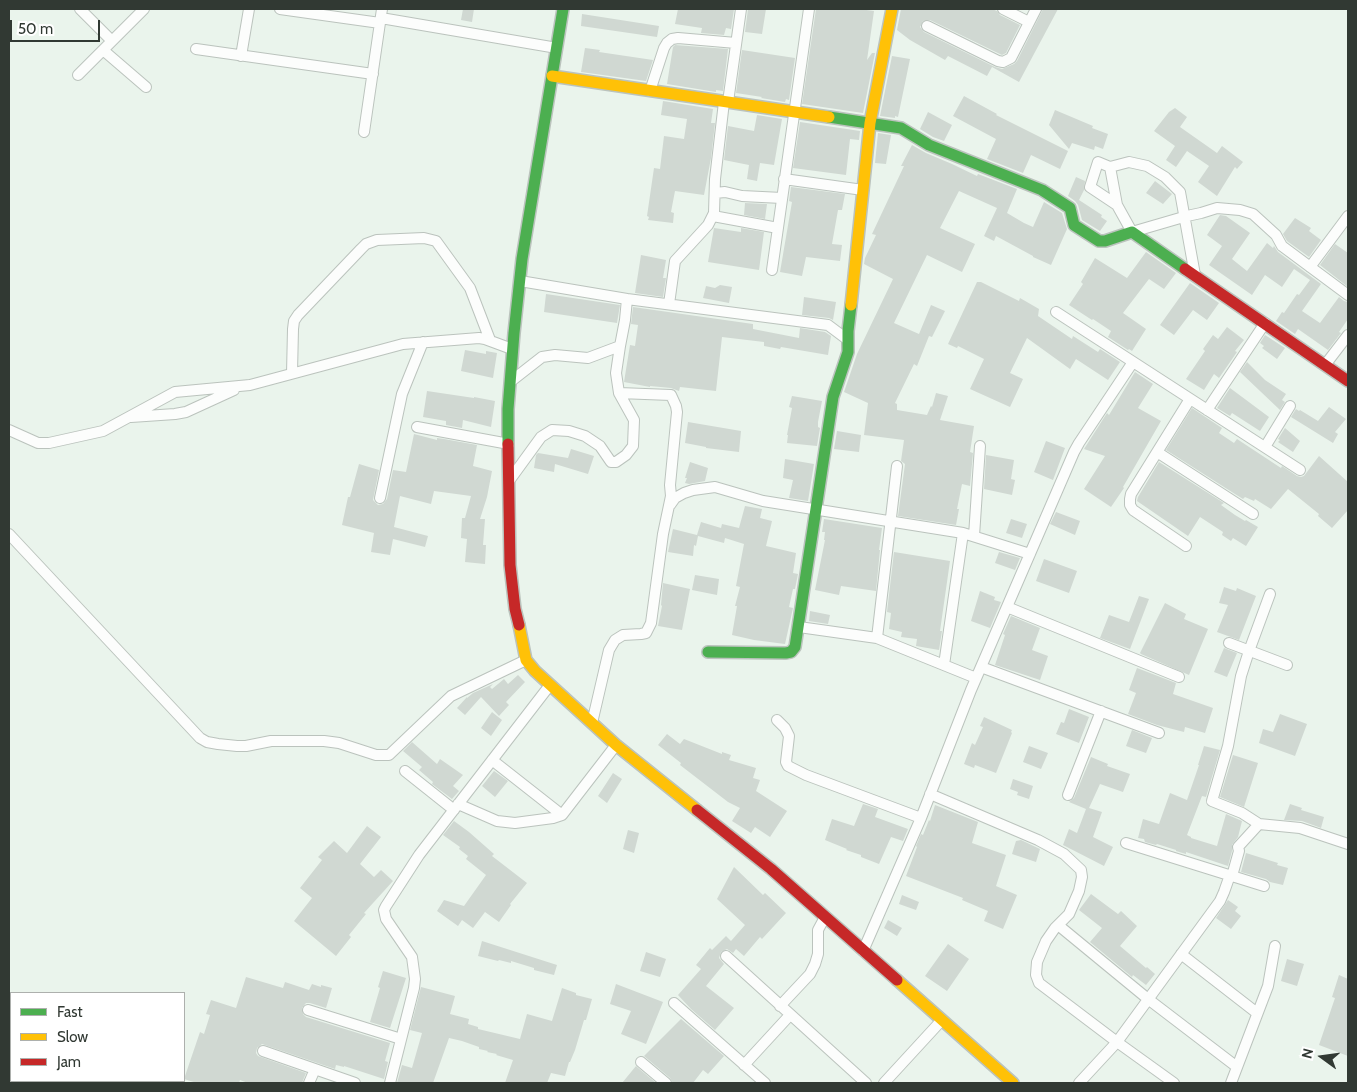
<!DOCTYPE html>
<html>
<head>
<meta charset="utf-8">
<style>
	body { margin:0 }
	#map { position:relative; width:1357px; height:1092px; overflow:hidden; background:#eaf4ec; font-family:Cabin,sans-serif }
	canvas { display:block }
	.frame { position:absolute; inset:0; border:10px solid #313933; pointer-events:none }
	.legend { position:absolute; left:10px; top:992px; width:175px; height:90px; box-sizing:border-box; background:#fff; border:1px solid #adb0ad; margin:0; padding:6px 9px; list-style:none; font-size:15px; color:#313933 }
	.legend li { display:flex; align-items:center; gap:10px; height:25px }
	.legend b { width:25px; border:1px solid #adb0ad }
	.north { position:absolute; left:1297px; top:1032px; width:50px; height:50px; -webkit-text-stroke:4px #fff; paint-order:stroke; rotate:284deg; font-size:14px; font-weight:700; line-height:20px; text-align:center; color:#313933 }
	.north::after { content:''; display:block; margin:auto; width:18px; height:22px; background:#313933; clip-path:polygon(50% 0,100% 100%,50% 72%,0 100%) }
	.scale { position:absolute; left:10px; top:20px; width:90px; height:22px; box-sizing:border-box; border:2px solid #313933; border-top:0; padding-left:6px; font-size:15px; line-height:18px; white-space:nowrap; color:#313933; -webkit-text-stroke:4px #fff; paint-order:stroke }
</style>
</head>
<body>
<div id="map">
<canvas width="1357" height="1092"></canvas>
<div class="frame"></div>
<ul class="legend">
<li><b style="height:6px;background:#4caf50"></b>Fast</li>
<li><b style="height:6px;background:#ffc107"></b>Slow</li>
<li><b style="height:6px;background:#c62828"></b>Jam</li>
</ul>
<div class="north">N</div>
<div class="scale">50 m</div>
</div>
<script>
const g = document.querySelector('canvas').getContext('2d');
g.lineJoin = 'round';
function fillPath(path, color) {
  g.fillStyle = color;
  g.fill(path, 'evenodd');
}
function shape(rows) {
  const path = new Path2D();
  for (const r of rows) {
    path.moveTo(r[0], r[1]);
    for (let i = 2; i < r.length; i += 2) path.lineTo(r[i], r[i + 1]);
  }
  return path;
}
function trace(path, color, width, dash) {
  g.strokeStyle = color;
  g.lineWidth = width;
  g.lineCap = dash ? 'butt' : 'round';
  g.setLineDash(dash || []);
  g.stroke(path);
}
fillPath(shape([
	[463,9,474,9,472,22,461,20],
	[678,9,734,9,731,29,726,28,724,35,701,33,702,28,675,24],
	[748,9,766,9,762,34,745,32],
	[816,9,859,9,874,11,867,60,872,53,875,53,863,113,802,104],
	[901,9,992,9,997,11,1000,15,1020,25,1006,53,1002,55,930,20,923,21,920,27,924,32,995,67,1002,69,1014,64,1017,61,1043,9,1058,9,1019,82,992,67,987,76,948,56,945,60,910,40,897,30],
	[582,14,659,26,657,37,581,26],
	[675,45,728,49,723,91,716,90,716,92,667,84,673,47],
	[585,48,600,50,599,52,653,60,646,81,581,72],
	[742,50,795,58,789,100,786,99,785,102,761,98,762,97,736,93],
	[892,56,910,59,898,117,895,116,895,118,880,116],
	[964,96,997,114,996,115,1068,151,1060,169,1031,155,1023,173,987,159,996,139,953,116],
	[663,101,713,109,711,123,715,123,711,158,704,195,675,191,671,212,674,213,673,223,648,220,649,217,647,216,654,168,660,169,664,136,684,139,687,119,661,115],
	[1175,108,1187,117,1180,127,1217,153,1222,146,1243,162,1237,169,1235,167,1217,196,1198,182,1209,166,1187,151,1176,167,1166,160,1175,146,1154,131,1169,112],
	[1055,110,1093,126,1092,128,1108,134,1103,149,1095,146,1094,150,1072,143,1069,149,1049,125],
	[928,112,952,125,944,141,933,137,920,129],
	[757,115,782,119,774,165,760,163,757,181,747,179,749,165,724,160,728,126,754,131],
	[800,122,860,131,859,140,850,139,846,175,793,168],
	[878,133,891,135,886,164,875,163],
	[912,145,926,153,952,164,977,176,978,174,1017,189,1007,213,1024,223,1033,227,1044,202,1062,213,1067,229,1051,265,1033,257,1033,256,996,236,994,241,984,236,997,208,959,191,940,228,975,244,962,272,927,255,894,323,919,334,931,305,945,311,932,337,929,336,917,366,914,364,895,403,897,404,897,410,927,415,931,406,932,407,936,393,948,396,940,420,974,426,970,452,973,453,970,486,962,484,957,509,959,509,956,525,898,516,905,464,901,461,904,440,864,435,868,403,844,392,857,354,893,279,864,264,865,258,876,235,872,234,904,166,901,166],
	[1076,177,1085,181,1084,190,1079,200,1102,215,1101,217,1107,221,1100,231,1082,220,1078,205,1075,201,1068,196],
	[1155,181,1172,194,1163,204,1146,193],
	[791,187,845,194,842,210,838,210,832,244,842,245,840,261,806,257,802,276,780,272,792,202,789,201],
	[745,203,767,204,765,219,744,215],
	[1220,215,1226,216,1250,233,1232,259,1247,271,1267,243,1273,248,1274,246,1278,252,1321,284,1302,311,1320,323,1339,297,1344,301,1348,302,1348,319,1339,332,1341,333,1328,350,1298,329,1295,334,1276,321,1282,312,1284,313,1297,294,1299,295,1310,280,1294,269,1282,287,1265,275,1252,295,1209,265,1222,246,1207,235],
	[1295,218,1311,228,1309,231,1321,240,1309,257,1287,241,1283,234],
	[714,228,741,232,741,228,764,232,759,270,708,262],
	[1335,244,1348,253,1348,287,1320,265],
	[1146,252,1176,273,1164,289,1149,279,1123,313,1146,329,1132,351,1129,349,1128,350,1108,337,1111,331,1093,319,1092,320,1069,305,1083,284,1081,282,1095,258,1127,278],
	[641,255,666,260,663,278,666,278,663,297,635,293],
	[977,282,981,282,1019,301,1020,298,1039,309,1038,316,1072,339,1073,336,1098,352,1100,349,1120,362,1108,380,1076,359,1070,369,1027,338,1010,373,1023,379,1010,407,970,389,984,359,958,346,957,348,948,344],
	[1190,283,1219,303,1207,320,1193,310,1174,335,1160,325],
	[720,285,732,287,729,303,703,298,706,286,715,288],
	[546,294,620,305,617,323,544,312],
	[804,297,836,302,833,320,829,318,802,315],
	[633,307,753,324,753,329,799,338,800,328,825,332,831,336,828,355,781,347,780,349,764,346,764,342,722,337,716,391,680,387,679,391,671,388,650,386,650,387,624,382,630,345,635,346,638,325,631,324],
	[1227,327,1244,340,1235,351,1237,352,1219,378,1214,374,1204,390,1186,379,1205,351,1203,349,1213,335,1218,339],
	[1265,335,1285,348,1277,359,1262,348,1264,346,1260,343],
	[465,350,486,354,486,351,497,353,493,378,461,371],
	[1247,362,1265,380,1286,394,1282,400,1285,402,1280,410,1240,372],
	[1135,372,1153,384,1138,408,1161,421,1123,487,1124,488,1111,507,1084,489,1105,456,1084,449,1107,413,1109,415],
	[1230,388,1269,417,1260,431,1232,413,1230,416,1217,408],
	[427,391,474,398,474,397,495,401,491,427,463,420,462,428,446,425,446,421,423,417],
	[792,396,822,401,818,422,818,427,820,428,817,446,787,443,788,435,787,435,792,408,789,407],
	[1329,407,1346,419,1335,432,1338,434,1333,443,1291,417,1296,409,1299,411,1300,410,1318,421],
	[1192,408,1222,428,1219,433,1234,443,1237,439,1281,468,1282,466,1297,476,1301,477,1304,476,1319,456,1348,482,1348,510,1332,528,1318,516,1319,514,1288,489,1271,509,1255,499,1254,501,1245,497,1243,499,1235,494,1166,450],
	[688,422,741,431,739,452,706,448,706,447,685,443],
	[1285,428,1300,441,1293,452,1278,442,1280,440,1278,439],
	[837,431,861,435,859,452,834,449],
	[414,434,437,440,437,438,444,439,477,445,473,466,492,471,487,497,480,519,485,519,483,545,486,545,485,564,465,562,467,539,461,538,462,518,465,518,471,496,434,491,431,504,400,496,394,527,428,536,425,547,393,539,390,555,371,552,374,533,342,525,348,497,350,497,359,464,379,470,373,500,378,505,383,504,387,499,393,470,406,472],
	[1046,441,1065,448,1053,480,1034,472],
	[571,449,594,456,588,474,555,464,554,472,534,468,536,455,538,453,568,458],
	[986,455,1014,460,1011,479,1015,480,1012,495,984,489],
	[785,459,814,464,808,501,789,498,793,480,783,478],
	[690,462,708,468,705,481,689,484,685,483,687,478,685,478],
	[1159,462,1224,503,1221,505,1235,515,1245,521,1246,520,1258,527,1246,546,1233,538,1231,541,1222,535,1223,532,1200,517,1188,536,1137,501,1138,497],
	[745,506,762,509,760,518,772,521,766,546,796,553,793,573,798,574,795,589,793,589,789,607,793,608,785,644,754,640,732,635,737,606,735,606,740,587,736,586,744,544,725,538,724,543,698,536,696,546,694,545,693,556,668,552,673,529,697,535,701,522,721,528,722,524,739,528],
	[1056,512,1080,521,1075,535,1050,524],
	[824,519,882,528,879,550,880,550,876,591,841,586,839,595,815,590,825,540,824,540,825,532,822,532],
	[1011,519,1027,524,1022,538,1006,533],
	[894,552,950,561,940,631,942,631,939,650,916,646,917,639,901,637,902,632,889,629,891,613,887,612],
	[999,552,1020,558,1015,570,995,563],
	[1044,559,1077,571,1069,593,1036,581],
	[695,575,719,579,717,595,692,590],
	[663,583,690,589,682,630,658,626,662,606,661,605],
	[1224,587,1236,591,1237,588,1256,596,1239,640,1217,632,1228,605,1219,603],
	[980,591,995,597,994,600,1001,602,990,628,971,621],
	[1139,596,1149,599,1130,649,1100,638,1109,615,1129,622],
	[1165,603,1186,614,1184,619,1208,629,1189,675,1141,654,1140,653],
	[810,611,830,615,828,624,809,621],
	[1011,616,1040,628,1032,650,1048,656,1040,680,995,665,1005,635,1003,634],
	[1224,648,1237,653,1227,677,1214,672],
	[1137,668,1176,683,1173,694,1213,708,1205,733,1185,727,1184,732,1157,725,1128,714,1136,693,1129,690],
	[518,675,525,682,506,702,509,705,499,716,481,697,465,715,457,708,467,697,467,698,473,693,493,684,490,687,492,689,504,679,508,684],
	[1069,709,1089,717,1079,743,1056,734,1061,722,1064,723],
	[492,712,502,720,491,736,481,728],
	[1280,714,1307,724,1295,756,1259,743,1263,729,1273,732],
	[984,717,1012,730,1011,732,1012,733,996,773,975,765,974,768,964,764,972,743,975,745,983,727,980,726],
	[1132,730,1152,738,1146,753,1126,746],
	[667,734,680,744,684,739,722,754,722,752,731,755,729,760,756,768,753,778,760,780,756,791,787,811,770,837,755,827,751,833,732,821,740,808,728,802,680,765,681,763,658,745],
	[412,742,437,764,440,759,463,775,453,786,459,791,452,799,432,784,433,782,419,770,422,767,403,751],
	[1029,746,1048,753,1041,769,1023,762],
	[1204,746,1220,750,1206,797,1202,796,1187,835,1191,837,1191,838,1217,846,1226,814,1242,821,1238,837,1232,845,1232,851,1228,866,1186,852,1186,854,1176,851,1176,850,1157,844,1156,845,1145,842,1144,839,1138,838,1143,819,1159,824,1170,793,1187,800,1199,765,1198,765],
	[1233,755,1258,763,1244,807,1220,797],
	[1091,757,1108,764,1107,766,1130,774,1123,792,1100,784,1089,808,1102,812,1093,837,1113,847,1104,866,1063,845,1069,829,1077,833,1086,809,1069,802,1074,798],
	[494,771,508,781,495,797,482,786],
	[613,773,622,779,607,803,598,796],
	[1013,779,1033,786,1029,799,1017,795,1018,792,1010,789],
	[863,804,878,809,875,817,908,829,903,841,891,837,879,864,861,857,861,855,846,850,847,849,825,840,832,819,854,826],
	[1290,804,1302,808,1301,810,1324,817,1321,828,1302,821,1284,820],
	[935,805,978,822,972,843,1006,855,996,886,1017,895,1003,929,984,921,988,911,962,900,963,898,906,876,917,847,916,846,921,834,923,835,929,820,930,821],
	[454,821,469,832,494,854,492,856,527,883,510,904,511,905,499,922,485,912,473,928,462,920,458,926,437,911,444,900,464,906,486,875,466,859,468,856,459,849,460,847,443,835],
	[367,826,381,837,360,864,374,877,381,870,393,881,364,913,366,914,349,935,351,937,336,956,294,921,312,898,300,888,322,860,318,857,334,841,347,853],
	[628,830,639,833,634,853,623,849],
	[1021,840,1040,849,1036,862,1012,854,1016,841],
	[1246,853,1278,863,1277,865,1288,868,1283,885,1270,882,1266,879,1241,872],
	[734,867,763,895,765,893,786,913,762,939,760,937,744,956,736,949,733,953,727,949,721,952,719,958,724,964,706,986,734,1008,715,1030,691,1009,678,995,701,969,696,965,710,948,712,950,726,936,731,941,745,925,717,899],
	[1091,894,1118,914,1121,911,1137,926,1120,946,1146,968,1147,967,1155,974,1146,985,1133,975,1132,977,1090,942,1102,928,1079,910],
	[902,895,919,902,916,910,899,904],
	[1228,900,1238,907,1235,911,1241,916,1231,929,1216,918],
	[888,920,902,928,897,936,884,928],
	[482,941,557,965,554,975,534,970,534,968,511,961,511,963,499,960,498,961,478,956],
	[948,944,969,959,947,991,925,976],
	[646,952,666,959,660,977,640,971],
	[1287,959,1304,964,1297,986,1281,981],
	[383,971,406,978,390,1028,370,1022,380,988,378,987],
	[1339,975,1348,979,1348,1056,1319,1045,1335,998,1332,997],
	[246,977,283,988,285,982,309,990,312,984,321,987,321,985,332,988,326,1008,310,1003,306,1003,302,1008,303,1014,306,1017,390,1043,385,1061,388,1062,384,1079,344,1066,344,1067,336,1065,335,1069,262,1044,257,1048,256,1053,258,1056,306,1073,302,1083,248,1083,240,1080,239,1083,197,1083,184,1079,200,1032,204,1034,210,1015,206,1014,211,1000,236,1008],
	[616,984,663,1002,646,1044,621,1034,631,1011,610,1004],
	[421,987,455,996,450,1014,469,1019,468,1024,478,1027,478,1029,520,1039,527,1014,552,1021,562,988,576,993,576,995,592,999,586,1020,584,1020,575,1050,570,1062,569,1062,565,1076,551,1073,547,1083,505,1083,513,1060,496,1055,497,1054,487,1052,488,1051,479,1049,479,1047,462,1041,449,1038,433,1083,397,1083,402,1065,412,1068,422,1033,410,1030],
	[681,1019,724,1056,708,1074,703,1070,693,1083,673,1083,670,1078,644,1056],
	[636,1066,637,1067,656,1083,622,1083]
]), '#d0d8d2');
const street = shape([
	[80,9,112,41],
	[280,9,380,23],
	[1003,9,1029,22],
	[381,18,557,48],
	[927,26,998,61,1003,62,1011,58,1036,9],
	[196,49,373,74],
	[103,50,146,87],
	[241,56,249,9],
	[78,75,144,9],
	[650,91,664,48,667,43,672,39,678,38,736,43],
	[728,102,741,9],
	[364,132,382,9],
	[1110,167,1129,162,1147,166,1165,177,1180,192,1195,275],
	[784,179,863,190],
	[715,193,725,192,742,196,782,198],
	[1117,205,1110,167,1098,162,1090,187,1117,205,1132,232,1187,216,1201,213,1217,208,1240,210,1253,214,1276,235,1282,246,1348,295],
	[713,216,778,228],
	[1310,267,1348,216],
	[772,270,809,9],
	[520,281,627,299],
	[669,304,675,261,708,225,714,213,715,179,724,102],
	[1056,312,1300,470],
	[620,346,625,320,627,299,828,325,848,340],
	[1325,365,1348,335],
	[292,373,293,329,294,321,298,315,361,249,366,244,377,240,424,238,436,241,470,288,490,340],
	[510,382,542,357,555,355,588,358,620,346,616,373,619,393,671,395,676,406,677,412,670,485,671,496,663,534,651,623,646,633,641,634,623,635,615,640,609,650,592,723],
	[1207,410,1265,323],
	[131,417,175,414,186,412,234,390],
	[417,427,509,444],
	[9,430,38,443,49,443,103,431,175,392,250,385,403,344,479,338,485,339,512,349],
	[1265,447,1290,406],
	[1157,452,1253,514],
	[509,481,541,437,552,430,569,431,585,436,600,446,611,462,616,462,626,455,633,446,634,420,619,393],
	[380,498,402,394,423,342],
	[670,505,675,498,684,493,693,490,715,487,763,501,963,533,1030,554],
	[9,534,200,738,207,742,218,744,237,746,246,746,271,741,324,741,339,743,376,755,389,755,451,696,526,660],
	[974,536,980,446],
	[1186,546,1133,510,1130,505,1130,499,1131,494,1190,399],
	[1007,607,1179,677],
	[799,627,877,638,976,678],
	[877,638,897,466],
	[1229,643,1287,665],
	[944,665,963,533],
	[981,667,1159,733],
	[777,720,785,728,789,736,786,762,788,766,806,775,921,818],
	[492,760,562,815],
	[405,771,454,810],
	[930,794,1038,840,1064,854,1081,870,1082,877,1079,891,1069,914,1055,928,1046,941,1037,962,1036,975,1039,983,1117,1042,1174,1083],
	[1068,795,1101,711],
	[458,804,497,821,515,823,553,818,562,815,616,745],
	[1259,824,1300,828,1348,844],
	[1126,843,1264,886],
	[1232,876,1239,851,1238,847,1259,824,1242,813,1212,801,1228,746,1241,676,1249,651,1270,594],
	[1058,925,1148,999,1237,1067],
	[863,951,921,818,971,690,1074,452,1079,443,1133,362],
	[1181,954,1257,1013],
	[726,956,866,1083],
	[674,1003,765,1083],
	[780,1006,810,974,815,964,818,954,818,930,825,917],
	[308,1010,401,1039],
	[263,1051,355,1083],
	[641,1062,666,1083],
	[744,1065,790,1015],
	[309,1083,315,1069],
	[390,1083,414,988,415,979,412,957,386,919,384,910,386,906,419,855,550,685],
	[884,1083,941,1021],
	[1079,1083,1117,1042,1220,901,1224,892,1230,875],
	[1231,1083,1268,986,1275,946]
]);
const fast = shape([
	[829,117,901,128,929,145,1042,190,1070,208,1074,225,1099,241,1105,241,1132,232,1185,269],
	[508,444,508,409,514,333,522,259,563,9],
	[708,652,786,653,791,652,795,647,833,397,848,352,848,331,851,305]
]);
const slow = shape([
	[552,76,829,117],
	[851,305,870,123,892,9],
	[519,625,526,660,535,671,616,745,697,810],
	[897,980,1013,1083]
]);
const jam = shape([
	[1185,269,1348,381],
	[508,444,510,565,515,609,519,625],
	[697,810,771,869,897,980]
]);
trace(street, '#bbc3bd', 12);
trace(fast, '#bbc3bd', 14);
trace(slow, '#bbc3bd', 14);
trace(jam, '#bbc3bd', 14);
trace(street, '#fcfdfc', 10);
trace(fast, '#4caf50', 11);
trace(slow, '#ffc107', 11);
trace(jam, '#c62828', 11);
</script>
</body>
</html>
